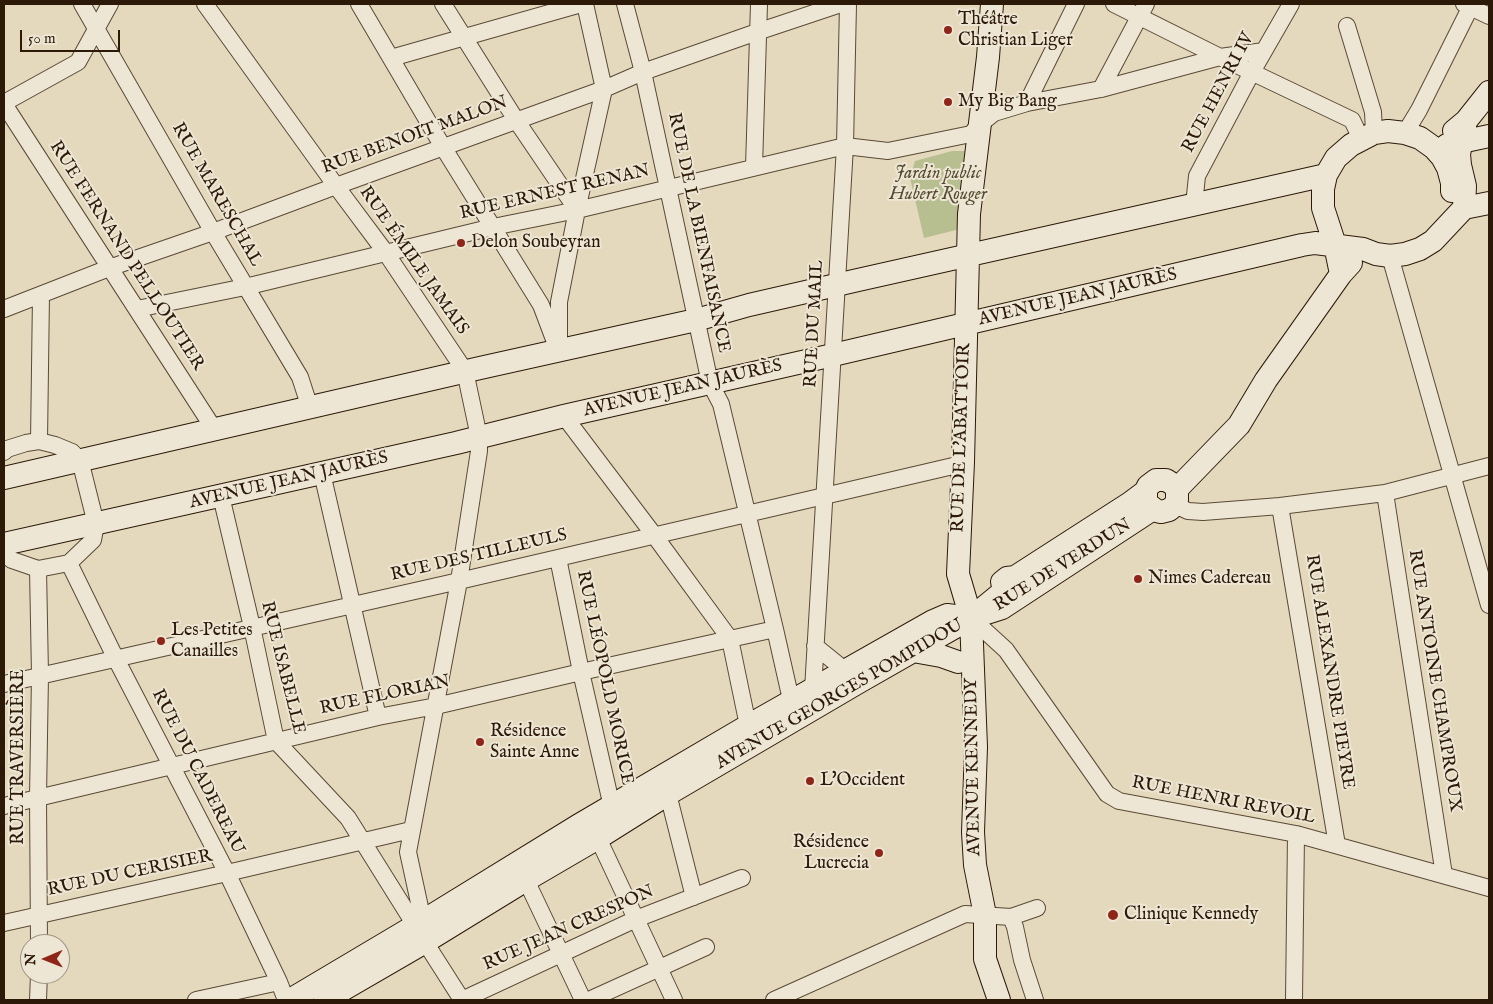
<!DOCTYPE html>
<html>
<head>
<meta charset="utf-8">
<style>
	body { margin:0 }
	#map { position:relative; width:1493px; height:1004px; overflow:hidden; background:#e4d9bd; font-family:"IM FELL English",serif }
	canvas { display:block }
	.frame { position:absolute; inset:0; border:5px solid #2c1908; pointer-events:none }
	.north { position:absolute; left:20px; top:934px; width:50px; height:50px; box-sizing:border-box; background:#ede6d4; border:1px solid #a09482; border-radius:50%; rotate:269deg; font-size:14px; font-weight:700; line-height:20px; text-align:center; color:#2c1908 }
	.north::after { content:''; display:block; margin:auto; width:18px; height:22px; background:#8f2418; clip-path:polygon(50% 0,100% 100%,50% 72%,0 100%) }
	.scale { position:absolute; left:20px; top:30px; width:100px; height:22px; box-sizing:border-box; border:2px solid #2c1908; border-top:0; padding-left:6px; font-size:15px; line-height:18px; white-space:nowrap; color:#2c1908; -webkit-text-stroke:4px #ede6d4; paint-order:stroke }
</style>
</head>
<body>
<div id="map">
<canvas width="1493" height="1004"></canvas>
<div class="frame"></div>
<div class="north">N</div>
<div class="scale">50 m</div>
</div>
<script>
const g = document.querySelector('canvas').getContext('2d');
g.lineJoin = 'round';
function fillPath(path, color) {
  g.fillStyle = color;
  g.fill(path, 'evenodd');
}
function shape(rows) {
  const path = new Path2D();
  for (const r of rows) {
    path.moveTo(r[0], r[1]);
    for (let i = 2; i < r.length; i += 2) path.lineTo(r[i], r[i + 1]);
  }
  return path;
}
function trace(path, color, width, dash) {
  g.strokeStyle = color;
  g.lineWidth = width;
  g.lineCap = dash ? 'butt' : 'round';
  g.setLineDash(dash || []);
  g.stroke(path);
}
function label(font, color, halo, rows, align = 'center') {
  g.font = font + ' "IM FELL English",serif';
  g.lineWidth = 4;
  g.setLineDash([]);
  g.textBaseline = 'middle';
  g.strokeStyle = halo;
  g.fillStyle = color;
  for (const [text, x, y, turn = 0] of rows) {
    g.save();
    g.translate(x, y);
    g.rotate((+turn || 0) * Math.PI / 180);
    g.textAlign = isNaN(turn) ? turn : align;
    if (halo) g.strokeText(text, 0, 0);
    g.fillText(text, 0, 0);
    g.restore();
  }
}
fillPath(shape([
	[952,151,965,151,968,153,960,229,924,238,910,178,915,161]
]), '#b7be8f');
const street = shape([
	[82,4,213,232,300,377,310,408],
	[205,4,336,186,386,253,465,371,479,437,479,451,459,581,408,852,423,921,422,930,425,942,462,1000],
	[359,4,443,147,541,305,558,350],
	[443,4,516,120,577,210],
	[625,4,643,72,710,383,721,404,775,629,789,691,793,701],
	[1114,4,1220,57,1352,120,1361,139],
	[1464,4,1489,16],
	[1347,26,1373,112,1374,133],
	[391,58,581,4],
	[1101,89,1146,4],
	[4,103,78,62,110,4],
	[1027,103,1076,4],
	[4,104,214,429],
	[1405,133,1419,110,1472,4],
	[754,167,759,4],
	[1194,205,1197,176,1252,72,1291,4],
	[1390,256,1489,605],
	[4,309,109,268,213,232,336,186,604,89,643,72,757,32,841,4],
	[137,309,245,287,493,227,577,210,845,146,888,151,971,134,979,125,994,113,1027,103,1101,89,1220,57,1264,51],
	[559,340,559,302,577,210,604,89,585,4],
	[564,416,654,535,730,639,746,716,751,724],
	[39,441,41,295],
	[4,452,7,449,26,443,39,441,55,445,72,452,80,460,96,524,93,540,69,563,38,569,12,560,4,554],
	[322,473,378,717],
	[1385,493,1444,875],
	[221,496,252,627,276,741,348,818,413,922,415,925,422,930],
	[1175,505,1188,511,1203,512,1280,506,1385,493,1489,466],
	[1280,506,1337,845],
	[558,558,581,672,612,807],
	[69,563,116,659,227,873,279,982,286,1000],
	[38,569,40,675,38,797,39,944],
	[971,618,1006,650,1107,794,1119,801,1296,834,1489,888],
	[815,646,852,676],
	[4,684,459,581,953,466,963,462],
	[813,690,845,146,848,4],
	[668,794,694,897],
	[4,806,378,717,436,706,581,672,775,629],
	[598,838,674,1000],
	[526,880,583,1000],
	[1011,917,1037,908],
	[4,923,227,873,411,830],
	[38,1000,39,974],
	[196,1000,279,982],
	[462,1000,636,919,742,878],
	[589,1000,706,947],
	[774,1000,965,914,1011,917,1015,927,1022,960,1035,1000],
	[1294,1000,1296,834]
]);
const secondary = shape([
	[992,4,988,57,969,214,963,462,958,574,971,618,976,747,973,832,975,865,985,915,985,959,999,1000],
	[1454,131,1466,121,1489,92],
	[1447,145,1489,136],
	[1464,208,1489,203],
	[1341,274,1335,245,1323,208,1323,189,1326,175,1336,158,1351,145,1374,133,1388,131,1405,133,1420,138,1434,148,1442,157,1448,168,1452,183,1452,191],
	[4,478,480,368,696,320,749,305,858,280,1326,175],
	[1177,489,1239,425,1266,380,1341,274,1351,263],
	[4,544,456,443,564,416,833,355,1302,245,1315,243,1363,249,1376,254,1390,256,1405,254,1420,249,1433,241,1464,208,1465,186,1460,165,1459,154,1466,121],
	[1002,582,1007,578,1015,577,1130,503,1146,491,1148,486,1156,480,1166,480,1174,485,1177,489,1177,500,1175,505,1169,510,1161,512,1157,511,1149,505,1146,501,1146,491],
	[913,651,941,656,958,662],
	[290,1000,423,921,579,825,751,724,933,621,947,615,971,618,1002,608,1153,509],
	[325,1000,425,942,526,880,598,838,668,794,859,682,971,618,1010,586,1015,577]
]);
trace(street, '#5a4935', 18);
trace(secondary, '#2c1908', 24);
trace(street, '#ede6d4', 16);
trace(secondary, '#ede6d4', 22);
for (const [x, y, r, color] of [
	[948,30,5,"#8f2418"],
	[948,102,5,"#8f2418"],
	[461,243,5,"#8f2418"],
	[1138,579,5,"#8f2418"],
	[161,641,5,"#8f2418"],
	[480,742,5,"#8f2418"],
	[810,781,5,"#8f2418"],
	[879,853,5,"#8f2418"],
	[1113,915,6,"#8f2418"]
]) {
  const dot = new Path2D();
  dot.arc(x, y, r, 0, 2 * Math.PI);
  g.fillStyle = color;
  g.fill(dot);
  trace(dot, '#ede6d4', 2);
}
label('18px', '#2c1908', '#ede6d4', [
	["Théâtre",958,20],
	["Christian Liger",958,41],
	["My Big Bang",958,102],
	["Delon Soubeyran",471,243],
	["Nimes Cadereau",1148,579],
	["Les Petites",171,631],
	["Canailles",171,652],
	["Résidence",490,732],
	["Sainte Anne",490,753],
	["L'Occident",820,781],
	["Résidence",869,843,"right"],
	["Lucrecia",869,864,"right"],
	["Clinique Kennedy",1124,915]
], 'left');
label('18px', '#2c1908', '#ede6d4', [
	["RUE HENRI IV",1219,93,-62],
	["RUE BENOIT MALON",415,136,-20],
	["RUE ERNEST RENAN",555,193,-13],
	["RUE MARESCHAL",216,195,60],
	["RUE DE LA BIENFAISANCE",698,233,78],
	["RUE FERNAND PELLOUTIER",126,256,57],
	["RUE ÉMILE JAMAIS",413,261,55],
	["AVENUE JEAN JAURÈS",1078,298,-13],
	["RUE DU MAIL",815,324,-87],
	["AVENUE JEAN JAURÈS",683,389,-13],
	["RUE DE L'ABATTOIR",962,438,-88],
	["AVENUE JEAN JAURÈS",289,481,-13],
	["RUE DES TILLEULS",479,556,-13],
	["RUE DE VERDUN",1063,566,-32],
	["RUE ISABELLE",282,668,76],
	["RUE ALEXANDRE PIEYRE",1329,672,81],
	["RUE LÉOPOLD MORICE",604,678,78],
	["RUE ANTOINE CHAMPROUX",1434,681,81],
	["AVENUE GEORGES POMPIDOU",840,695,-30],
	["RUE FLORIAN",385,696,-12],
	["RUE TRAVERSIÈRE",19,757,-90],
	["AVENUE KENNEDY",974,767,-91],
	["RUE DU CADEREAU",197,772,63],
	["RUE HENRI REVOIL",1223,801,11],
	["RUE DU CERISIER",130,874,-12],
	["RUE JEAN CRESPON",569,929,-24]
]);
label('italic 18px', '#564b30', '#ede6d4', [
	["Jardin public",938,174],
	["Hubert Rouger",938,195]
]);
</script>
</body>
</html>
